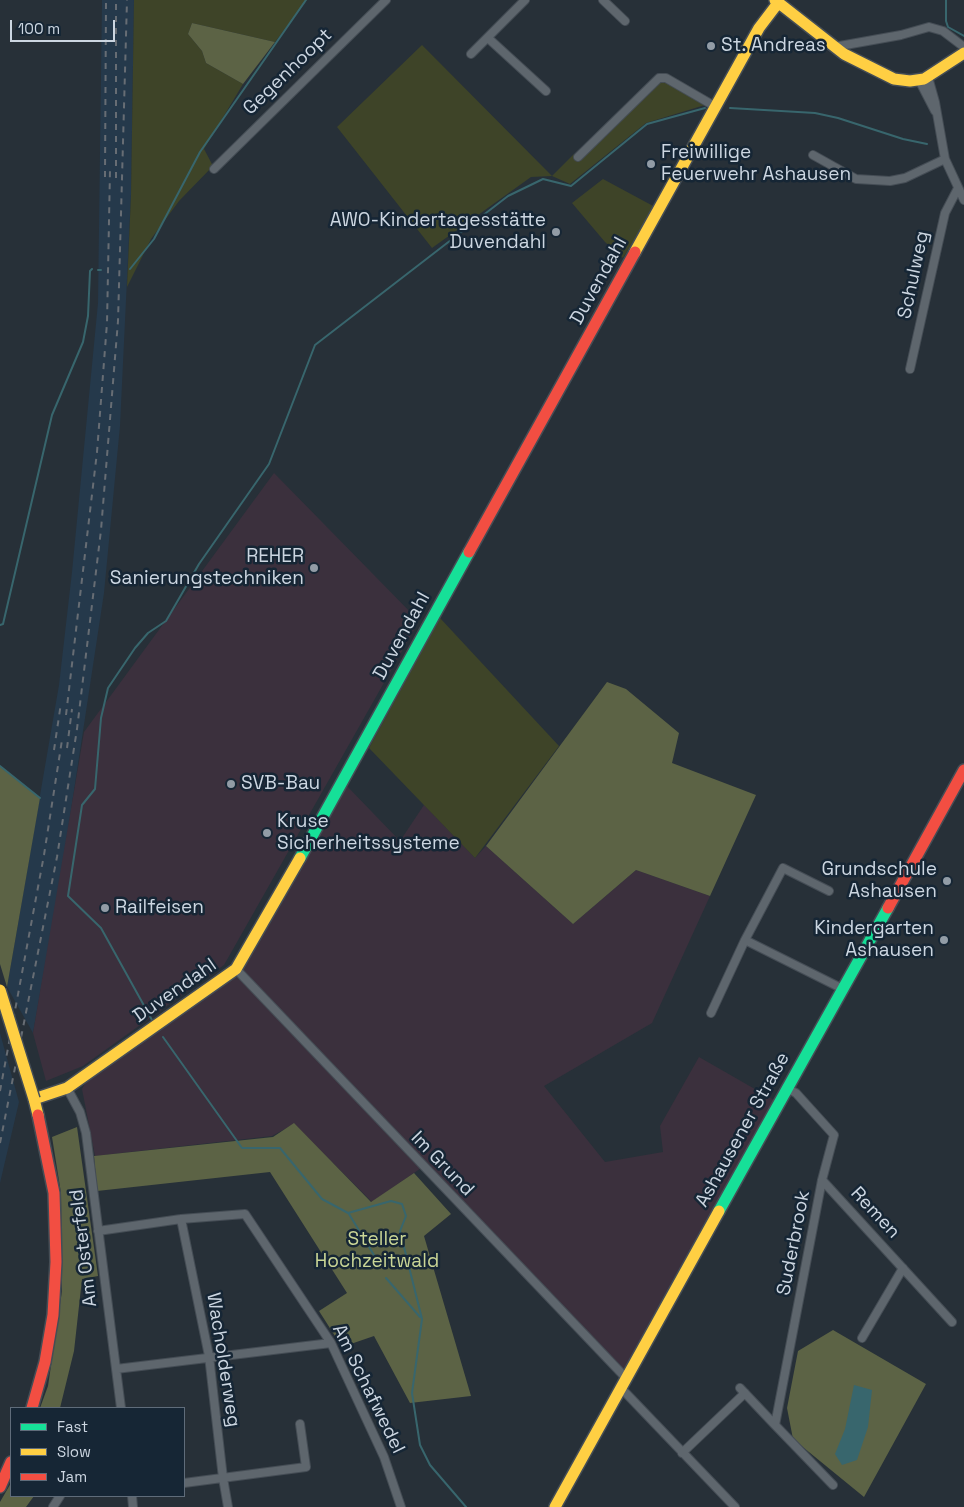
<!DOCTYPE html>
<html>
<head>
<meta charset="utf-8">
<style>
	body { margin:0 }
	#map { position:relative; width:964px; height:1507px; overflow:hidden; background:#273038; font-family:"Space Grotesk",sans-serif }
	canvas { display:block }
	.legend { position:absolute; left:10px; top:1407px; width:175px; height:90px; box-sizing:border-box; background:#162635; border:1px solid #5f6c7a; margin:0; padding:6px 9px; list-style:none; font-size:15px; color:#ccd6e1 }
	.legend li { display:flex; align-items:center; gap:10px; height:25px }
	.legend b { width:25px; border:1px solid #5f6c7a }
	.scale { position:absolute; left:10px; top:20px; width:105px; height:22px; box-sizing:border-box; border:2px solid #ccd6e1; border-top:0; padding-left:6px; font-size:15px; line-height:18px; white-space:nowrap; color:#ccd6e1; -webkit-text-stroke:4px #162635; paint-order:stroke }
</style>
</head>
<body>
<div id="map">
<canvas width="964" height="1507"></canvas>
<ul class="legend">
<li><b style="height:6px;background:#16e098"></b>Fast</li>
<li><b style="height:6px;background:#ffcf43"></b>Slow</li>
<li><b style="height:6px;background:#f24e42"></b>Jam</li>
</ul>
<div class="scale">100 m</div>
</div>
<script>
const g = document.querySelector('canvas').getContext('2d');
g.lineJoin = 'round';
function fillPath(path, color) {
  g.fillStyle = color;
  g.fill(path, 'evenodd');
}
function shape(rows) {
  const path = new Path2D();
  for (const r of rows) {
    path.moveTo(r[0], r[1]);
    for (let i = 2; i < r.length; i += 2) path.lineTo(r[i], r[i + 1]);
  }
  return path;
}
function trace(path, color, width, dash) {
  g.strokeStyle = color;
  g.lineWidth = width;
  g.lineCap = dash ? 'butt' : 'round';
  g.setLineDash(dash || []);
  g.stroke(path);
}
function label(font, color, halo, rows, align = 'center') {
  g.font = font + ' "Space Grotesk",sans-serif';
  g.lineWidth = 5;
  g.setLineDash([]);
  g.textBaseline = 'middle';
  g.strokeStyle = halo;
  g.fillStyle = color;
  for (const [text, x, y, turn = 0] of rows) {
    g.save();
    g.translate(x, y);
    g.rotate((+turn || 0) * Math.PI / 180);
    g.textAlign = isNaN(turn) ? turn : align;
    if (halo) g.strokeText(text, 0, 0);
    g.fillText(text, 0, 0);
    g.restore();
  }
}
fillPath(shape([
	[102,0,134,0,131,195,120,426,104,593,61,876,33,1033,7,987,59,685,72,572,98,303],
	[0,1033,19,1102,0,1183]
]), '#25394b');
fillPath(shape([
	[274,473,419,621,224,965,83,1066,46,1081,33,1033,84,732],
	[346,785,400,841,424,805,475,858,486,846,573,924,636,870,710,896,652,1023,544,1086,605,1162,663,1152,660,1126,699,1057,774,1100,624,1370,424,1166,372,1202,294,1124,272,1136,95,1156,82,1089,89,1076,232,979]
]), '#3b303d');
fillPath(shape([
	[134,0,307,0,275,42,192,23,188,34,202,51,206,63,243,84,204,149,213,166,179,201,151,239,127,287,131,195],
	[422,45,552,176,574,154,580,160,655,83,665,81,705,105,646,123,570,184,552,176,531,177,432,248,337,127],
	[603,179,655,207,623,258,605,242,572,203],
	[440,618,559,746,475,858,369,748]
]), '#3e4428');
fillPath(shape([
	[192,23,275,42,243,84,206,63,202,51,188,34],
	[607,682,626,689,679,733,672,763,756,795,710,896,636,870,573,924,486,846],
	[0,766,40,798,7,987,0,964],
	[294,1123,371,1202,414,1173,451,1214,424,1236,471,1396,410,1403,374,1336,342,1347,319,1311,347,1293,270,1172,97,1191,94,1156,273,1137],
	[77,1127,98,1276,82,1279,74,1351,60,1408,40,1408,48,1386,62,1291,61,1193,52,1137],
	[833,1330,926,1384,864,1497,793,1439,787,1408,798,1351],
	[11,1483,11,1496,34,1496,26,1507,0,1507,0,1502]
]), '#5c6345');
fillPath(shape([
	[854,1385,872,1390,868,1427,857,1460,842,1465,835,1454,845,1429]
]), '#38666d');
trace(shape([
	[946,0,946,21,948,27,964,36],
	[730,108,815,113,838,118,903,139,927,144],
	[130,269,154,239,200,152,306,0],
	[98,270,101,270],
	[0,625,3,624,52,415,83,342,88,316,90,271,92,269],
	[0,766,40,798],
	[152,1020,101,928,68,896,82,805,95,789,101,718,108,688,135,648,148,633,166,621,199,564,269,464,315,345,508,196,543,179,571,186,647,124,705,108],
	[163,1037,242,1148,280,1148,322,1199,348,1213,391,1201,402,1204,406,1216,400,1231,422,1319,412,1393,420,1445,430,1465,466,1507],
	[349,1214,380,1265],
	[386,1278,420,1317]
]), '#38666d', 2);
const street = shape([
	[603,0,625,21],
	[488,38,546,91],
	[834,47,901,35,929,27,943,31,964,47],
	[471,54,525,0],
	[928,77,935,102,945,159,964,200],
	[919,80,935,111],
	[813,155,856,179,890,181,905,178,945,159],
	[578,157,659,78,666,78,716,107],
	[214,169,386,0],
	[910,369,945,213,957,190],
	[745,940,783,868,829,891],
	[236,969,626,1378],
	[711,1013,745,940,843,989],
	[67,1088,80,1112,86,1133,121,1408],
	[786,1088,796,1093,834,1135,822,1180,775,1425,833,1485],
	[822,1180,952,1322],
	[181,1219,209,1356,223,1478,228,1507],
	[98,1231,181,1219,245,1214,331,1343,384,1457,401,1507],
	[862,1338,903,1268],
	[116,1369,331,1343],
	[621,1388,735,1507],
	[740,1388,775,1425],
	[682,1453,745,1393],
	[184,1483,306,1467,300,1424],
	[132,1496,133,1507],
	[53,1507,60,1496]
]);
const fast = shape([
	[300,858,469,552],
	[719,1211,888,908]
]);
const slow = shape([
	[775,0,844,54,894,79,910,81,924,79,964,53],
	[635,252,759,28,778,3],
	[38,1115,34,1099,67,1088,236,969,300,858],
	[555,1507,719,1211]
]);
const jam = shape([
	[469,552,635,252],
	[888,908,964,770],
	[32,1408,45,1362,53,1315,56,1262,54,1193,38,1115],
	[0,1487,11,1462]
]);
trace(street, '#454d55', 10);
trace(fast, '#454d55', 14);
trace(slow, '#454d55', 14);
trace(jam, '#454d55', 14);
trace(street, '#5e666d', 8);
trace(fast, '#16e098', 11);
trace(slow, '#ffcf43', 11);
trace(jam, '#f24e42', 11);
trace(shape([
	[105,177,106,0],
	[116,178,116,0],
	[66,715,97,452,107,323,110,170],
	[67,748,72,709],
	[54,750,61,703],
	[0,1091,44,855,62,740],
	[0,1143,57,857,77,729,101,530,118,321,127,0]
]), '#676d74', 2, [6, 6]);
const slowBridge = shape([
	[0,990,34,1099]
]);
trace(slowBridge, '#454d55', 14, []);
trace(slowBridge, '#ffcf43', 11);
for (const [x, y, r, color] of [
	[711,46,5,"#929ca6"],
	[651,164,5,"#929ca6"],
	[556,232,5,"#929ca6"],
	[314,568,5,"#929ca6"],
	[231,784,5,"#929ca6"],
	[267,833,5,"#929ca6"],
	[947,881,5,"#929ca6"],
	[105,908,5,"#929ca6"],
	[944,940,5,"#929ca6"]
]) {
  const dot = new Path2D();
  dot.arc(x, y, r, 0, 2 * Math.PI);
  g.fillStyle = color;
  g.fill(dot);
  trace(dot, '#162635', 2);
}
label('19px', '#ccd6e1', '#162635', [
	["St. Andreas",721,46],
	["Freiwillige",661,153],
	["Feuerwehr Ashausen",661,175],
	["AWO-Kindertagesstätte",546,221,"right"],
	["Duvendahl",546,243,"right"],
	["REHER",304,557,"right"],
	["Sanierungstechniken",304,579,"right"],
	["SVB-Bau",241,784],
	["Kruse",277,822],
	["Sicherheitssysteme",277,844],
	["Grundschule",937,870,"right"],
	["Ashausen",937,892,"right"],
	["Railfeisen",115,908],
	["Kindergarten",934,929,"right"],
	["Ashausen",934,951,"right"]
], 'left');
label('19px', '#ccd6e1', '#162635', [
	["Gegenhoopt",288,72,-44],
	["Schulweg",914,275,-78],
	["Duvendahl",599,281,-61],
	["Duvendahl",402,636,-61],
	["Duvendahl",175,991,-35],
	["Ashausener Straße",743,1130,-61],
	["Im Grund",442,1164,46],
	["Remen",875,1213,47],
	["Suderbrook",794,1243,-79],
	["Am Osterfeld",84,1248,-97],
	["Wacholderweg",223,1360,81],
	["Am Schafwedel",368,1389,64]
]);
label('19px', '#cad696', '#162635', [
	["Steller",377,1240],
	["Hochzeitwald",377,1262]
]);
</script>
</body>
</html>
